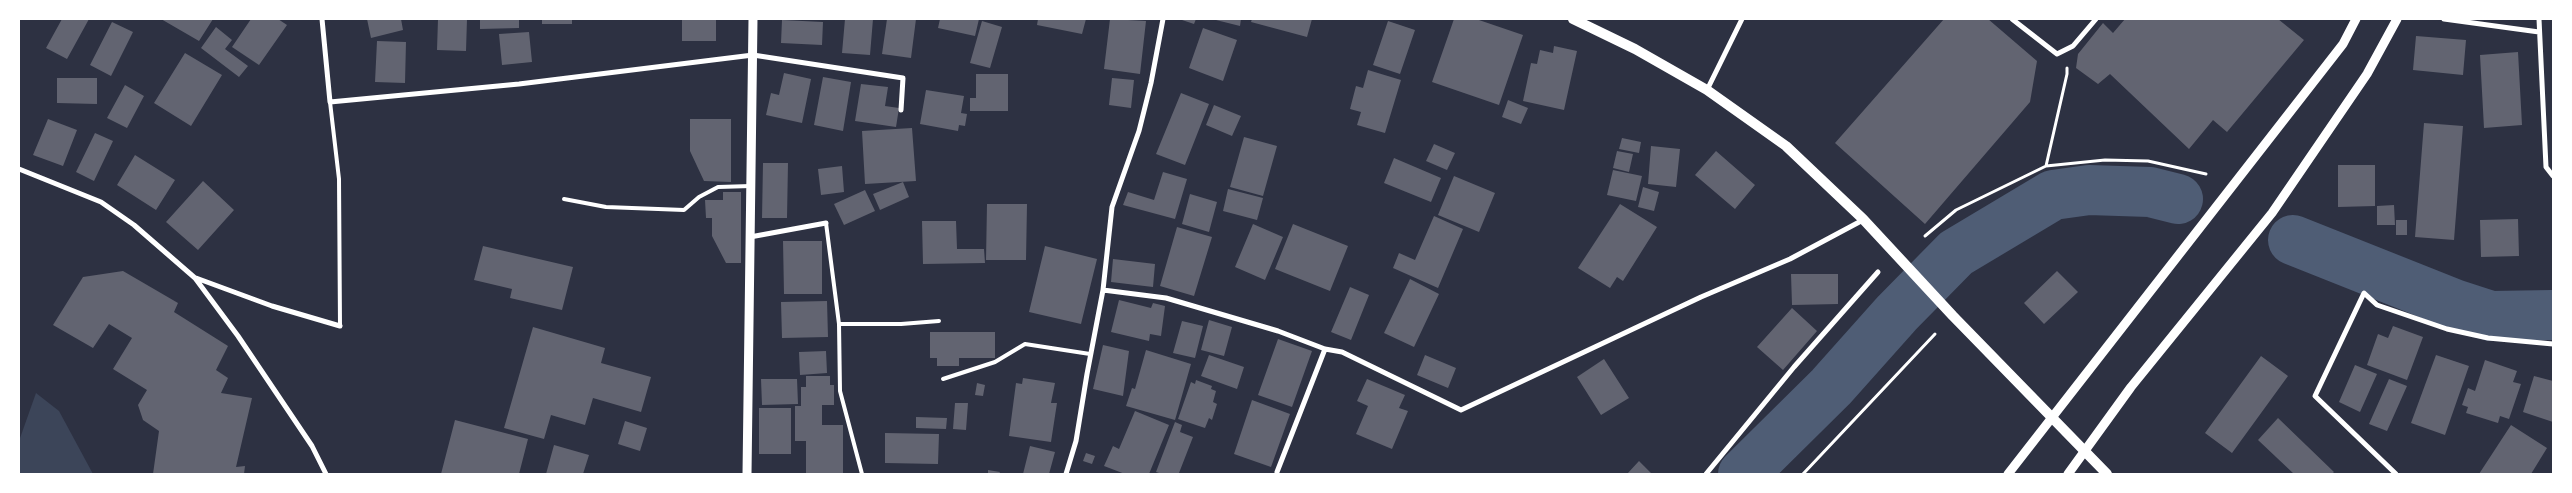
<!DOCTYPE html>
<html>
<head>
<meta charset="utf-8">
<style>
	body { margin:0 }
	#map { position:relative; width:2572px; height:493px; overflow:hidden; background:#2d3142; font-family:"IBM Plex Sans",sans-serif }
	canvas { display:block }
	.frame { position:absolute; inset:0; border:20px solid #fff; pointer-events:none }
</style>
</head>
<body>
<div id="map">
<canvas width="2572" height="493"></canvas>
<div class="frame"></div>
</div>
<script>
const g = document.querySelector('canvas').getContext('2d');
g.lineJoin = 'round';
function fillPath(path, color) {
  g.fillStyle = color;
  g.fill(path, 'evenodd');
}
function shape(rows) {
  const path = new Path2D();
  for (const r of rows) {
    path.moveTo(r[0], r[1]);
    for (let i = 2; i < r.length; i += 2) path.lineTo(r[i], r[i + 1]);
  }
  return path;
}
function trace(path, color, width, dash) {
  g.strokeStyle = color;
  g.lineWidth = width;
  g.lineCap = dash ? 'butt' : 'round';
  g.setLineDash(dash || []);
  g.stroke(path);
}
fillPath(shape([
	[36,393,59,411,93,474,19,474,19,441]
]), '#3c4559');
trace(shape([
	[2293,240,2454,304,2491,316,2553,315],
	[1743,474,1831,387,1897,313,1956,253,2053,195,2089,190,2150,192,2178,199]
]), '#4f5d75', 50);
fillPath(shape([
	[62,19,89,19,67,59,46,48],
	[161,19,213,19,199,41],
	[251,19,278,19,287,25,259,65,232,47],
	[367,19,401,19,403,30,371,38],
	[438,19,467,19,466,51,437,50],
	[480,19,519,19,519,28,480,29],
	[542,19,572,19,572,24,542,24],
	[682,19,716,19,716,41,682,41],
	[845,19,873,19,870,55,842,53],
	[887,19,916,19,911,58,882,54],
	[940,19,979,19,975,36,938,28],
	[1038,19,1086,19,1082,34,1037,25],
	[1110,19,1146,21,1140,74,1104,69],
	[1179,19,1196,19,1194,24],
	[1212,19,1241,19,1240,26],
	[1252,19,1312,19,1307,37,1251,22],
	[1454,19,1476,19,1523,35,1499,105,1432,82],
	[1944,19,1988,19,2037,61,2030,102,1925,224,1835,143],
	[2125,19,2278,19,2304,40,2227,132,2213,120,2189,149,2110,74,2098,84,2076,68,2078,54,2103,23,2113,33],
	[782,20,823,22,822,45,781,43],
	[982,21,1002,27,990,68,970,63],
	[1388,21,1415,30,1400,74,1373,65],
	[112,22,133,32,111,76,90,65],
	[216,27,232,40,225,49,248,66,239,77,201,48],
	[1203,28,1237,40,1223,81,1189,68],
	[529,32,532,62,502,65,499,34],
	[2416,36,2466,40,2463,75,2413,70],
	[377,41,406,42,405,83,375,82],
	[1554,46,1577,51,1564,110,1523,101,1531,63,1537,64,1540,50,1553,53],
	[2518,52,2522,125,2484,128,2480,55],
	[185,53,222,75,191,126,154,103],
	[1368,70,1401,80,1385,133,1357,125,1361,112,1350,109,1356,86,1363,88],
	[784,73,811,79,802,123,766,115,771,93,779,95],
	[976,74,1008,74,1008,111,970,111,970,98,976,98],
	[823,77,851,82,843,131,814,125],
	[57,78,97,78,97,104,57,103],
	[1112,78,1134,80,1131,108,1109,105],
	[861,84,888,87,885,106,899,108,896,127,855,121],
	[125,85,144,96,127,128,107,118],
	[926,90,964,96,961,113,967,114,965,126,959,125,958,131,920,124],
	[1181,93,1209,104,1185,165,1156,154],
	[1508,100,1528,108,1521,124,1502,117],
	[1214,105,1241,116,1232,136,1206,125],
	[48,119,77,130,63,166,33,155],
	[690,119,731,119,731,182,704,181,690,151],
	[2424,123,2463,126,2454,240,2415,237],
	[912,128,916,181,865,184,862,131],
	[95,133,113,141,94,181,76,172],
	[1244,137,1277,146,1263,196,1230,187],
	[1622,138,1641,142,1639,153,1619,149],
	[1434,144,1455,153,1447,170,1426,161],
	[1651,146,1680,149,1676,187,1648,184],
	[1617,151,1633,154,1629,172,1613,168],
	[1716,151,1755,185,1735,209,1695,175],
	[135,155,175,180,156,210,117,185],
	[1394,158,1441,178,1431,202,1384,183],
	[763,163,788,163,787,218,762,218],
	[2338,165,2375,165,2375,206,2338,207],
	[842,166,844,192,821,195,818,169],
	[1613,170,1642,176,1636,201,1607,195],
	[1163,172,1187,179,1175,219,1123,205,1128,192,1154,200],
	[1454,176,1495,193,1479,232,1438,215],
	[203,181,234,210,198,250,166,222],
	[903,182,909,197,880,210,873,194],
	[1643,187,1659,192,1654,211,1638,207],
	[1228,189,1263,198,1257,220,1223,211],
	[865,190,875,211,844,225,834,204],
	[723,192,741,192,741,263,726,263,712,236,712,218,706,218,705,200,723,200],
	[1190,194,1217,202,1209,232,1182,224],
	[987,204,1027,204,1026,260,986,260],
	[1620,204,1657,227,1623,281,1617,277,1610,288,1578,268],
	[2394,205,2395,225,2377,225,2377,206],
	[1434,216,1463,229,1438,288,1393,268,1399,253,1415,260],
	[2518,219,2519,256,2481,257,2480,220],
	[2396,220,2407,220,2407,235,2396,235],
	[922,221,956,221,957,249,984,249,985,263,923,264],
	[1253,224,1283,237,1265,280,1235,267],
	[1293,224,1348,246,1330,291,1275,269],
	[1177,227,1212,237,1194,296,1160,286],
	[783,241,822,241,822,294,784,294],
	[483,246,573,267,562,310,510,298,512,289,474,280],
	[1045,246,1097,259,1081,324,1029,312],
	[1113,259,1155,264,1153,287,1111,282],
	[123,271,178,303,174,312,228,346,216,370,228,378,221,393,252,398,236,467,245,466,244,474,153,474,159,431,143,420,138,405,147,390,113,369,132,338,109,324,93,348,53,325,83,277],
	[2057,271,2078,292,2044,324,2024,303],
	[1791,274,1838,274,1838,304,1792,305],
	[1410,279,1439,294,1414,347,1384,333],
	[1350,287,1369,295,1351,340,1331,332],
	[1119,300,1151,308,1153,303,1165,306,1161,336,1150,334,1149,341,1111,332],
	[827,301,828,337,782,338,781,302],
	[1792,308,1817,331,1783,370,1757,347],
	[1209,320,1232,327,1224,356,1201,350],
	[1182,321,1203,326,1195,358,1173,353],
	[2393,326,2423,337,2407,380,2367,365,2378,334,2388,338],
	[533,327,605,348,601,363,651,377,641,412,593,398,585,425,551,415,544,439,504,428],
	[930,332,995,332,995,358,959,358,959,366,937,366,937,358,930,358],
	[1278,339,1312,351,1292,407,1258,395],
	[1103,345,1129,351,1123,396,1093,389],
	[1146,350,1191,364,1175,420,1126,406,1132,388,1135,389],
	[826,351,827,373,800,375,799,352],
	[1209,355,1244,367,1237,389,1201,376],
	[1425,355,1456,368,1448,388,1417,375],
	[2436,355,2469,366,2445,435,2411,423],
	[2261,356,2288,376,2232,453,2205,433],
	[1604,359,1629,398,1601,415,1577,377],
	[2485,360,2517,371,2513,382,2521,384,2509,419,2500,416,2498,423,2466,413,2468,407,2462,405,2468,388,2475,391],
	[2355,365,2377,374,2360,412,2339,402],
	[806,376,830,376,830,385,834,385,834,405,822,405,822,425,843,425,843,474,806,474,806,441,795,441,795,406,801,406,801,387,806,387],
	[2534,376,2553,381,2553,422,2523,412],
	[1023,378,1055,383,1051,403,1057,403,1051,442,1009,436,1016,383,1022,384],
	[761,379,797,379,798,404,762,405],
	[1367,379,1405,395,1399,408,1408,411,1392,449,1356,434,1368,406,1357,401],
	[2389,379,2407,386,2387,431,2369,424],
	[1196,380,1212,386,1211,389,1216,391,1213,402,1217,404,1212,420,1209,418,1205,428,1178,419,1191,382,1195,384],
	[977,383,985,385,983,396,975,395],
	[1252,400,1290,414,1271,467,1234,454],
	[955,403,968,403,966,430,953,429],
	[759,408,791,408,791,454,759,454],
	[1135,411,1169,425,1149,474,1125,474,1104,466,1113,446,1119,449],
	[916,417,947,418,946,429,916,428],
	[2278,418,2334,472,2332,474,2294,474,2258,440],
	[455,420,528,439,519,474,441,474],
	[625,421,647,428,640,451,618,444],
	[1175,422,1182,425,1180,432,1193,437,1179,473,1162,474,1156,472],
	[2511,425,2547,448,2531,474,2479,474],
	[885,433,939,434,938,464,885,463],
	[554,445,589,455,583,474,546,474],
	[1030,446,1055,452,1049,474,1023,474],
	[1086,453,1095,456,1092,464,1083,461],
	[1639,461,1652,474,1627,474],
	[988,470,1000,472,999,474,988,474]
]), '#626471');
trace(shape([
	[2046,166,2067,74,2067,68],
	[1925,236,1956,210,2046,166,2105,160,2148,161,2206,174],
	[1803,474,1935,334]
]), '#fff', 3);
trace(shape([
	[330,102,339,179,340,326],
	[564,199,606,207,684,210,699,197,718,187,751,186],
	[826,223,839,324,840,391,862,474],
	[839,324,901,324,939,321],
	[943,379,995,362,1025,344,1090,354]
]), '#fff', 4);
trace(shape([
	[322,19,330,102,519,84,753,55,903,78,901,110],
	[2012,19,2057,54,2073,46,2096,19],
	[2444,19,2539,32],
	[2539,19,2546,167,2553,176],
	[1707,90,1742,19],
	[19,169,101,202,134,225,195,278,238,336,312,446,326,474],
	[750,237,826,223],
	[196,278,272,306,340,326],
	[1103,290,1166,298,1278,331,1325,349,1342,352,1461,410,1701,297,1790,259,1863,220],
	[1277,472,1325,349],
	[1066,474,1076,441,1087,374,1103,290,1112,207,1139,131,1151,83,1163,19],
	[1706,474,1794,367,1878,272],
	[2396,474,2315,396,2364,293,2377,305,2447,329,2488,338,2553,344]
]), '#fff', 5);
trace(shape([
	[747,474,753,19],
	[2008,474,2343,44,2356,19],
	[2068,474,2131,387,2272,213,2367,74,2397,19]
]), '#fff', 9);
trace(shape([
	[1573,19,1635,49,1707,90,1786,146,1863,219,1953,316,2107,474]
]), '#fff', 10);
</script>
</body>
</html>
